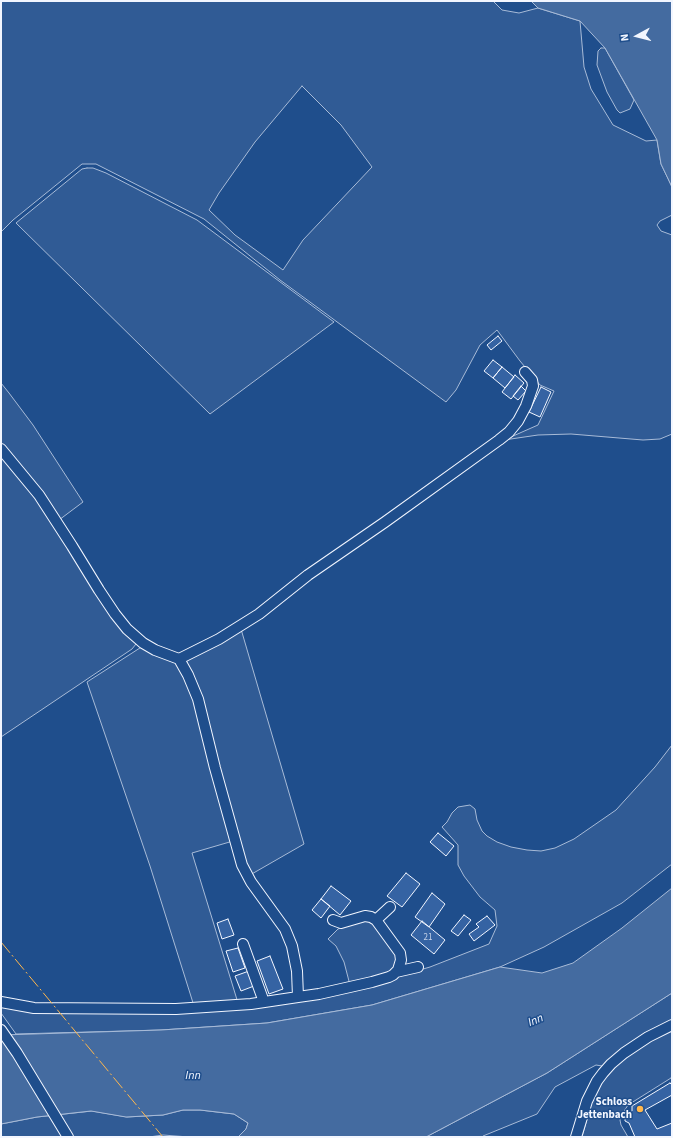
<!DOCTYPE html>
<html>
<head>
<meta charset="utf-8">
<style>
	body { margin:0 }
	#map { position:relative; width:673px; height:1138px; overflow:hidden; background:#1f4e8c; font-family:"Source Sans 3",sans-serif }
	canvas { display:block }
	.frame { position:absolute; inset:0; border:2px solid #f2f6ff; pointer-events:none }
	.north { position:absolute; left:617px; top:16px; width:40px; height:40px; -webkit-text-stroke:3px #1f4e8c; paint-order:stroke; rotate:263deg; font-size:11px; font-weight:700; line-height:16px; text-align:center; color:#f2f6ff }
	.north::after { content:''; display:block; margin:auto; width:14px; height:18px; background:#f2f6ff; clip-path:polygon(50% 0,100% 100%,50% 72%,0 100%) }
</style>
</head>
<body>
<div id="map">
<canvas width="673" height="1138"></canvas>
<div class="frame"></div>
<div class="north">N</div>
</div>
<script>
const g = document.querySelector('canvas').getContext('2d');
g.lineJoin = 'round';
function fillPath(path, color) {
  g.fillStyle = color;
  g.fill(path, 'evenodd');
}
function shape(rows) {
  const path = new Path2D();
  for (const r of rows) {
    path.moveTo(r[0], r[1]);
    for (let i = 2; i < r.length; i += 2) path.lineTo(r[i], r[i + 1]);
  }
  return path;
}
function trace(path, color, width, dash) {
  g.strokeStyle = color;
  g.lineWidth = width;
  g.lineCap = dash ? 'butt' : 'round';
  g.setLineDash(dash || []);
  g.stroke(path);
}
function label(font, color, halo, rows, align = 'center') {
  g.font = font + ' "Source Sans 3",sans-serif';
  g.lineWidth = 3;
  g.setLineDash([]);
  g.textBaseline = 'middle';
  g.strokeStyle = halo;
  g.fillStyle = color;
  for (const [text, x, y, turn = 0] of rows) {
    g.save();
    g.translate(x, y);
    g.rotate((+turn || 0) * Math.PI / 180);
    g.textAlign = isNaN(turn) ? turn : align;
    if (halo) g.strokeText(text, 0, 0);
    g.fillText(text, 0, 0);
    g.restore();
  }
}
const green = shape([
	[1,1,493,1,502,10,519,13,538,8,580,21,584,67,591,89,613,125,646,141,657,140,661,164,672,187,672,215,660,221,657,225,661,231,672,235,672,434,660,439,643,440,571,434,538,435,504,440,538,425,554,391,540,385,520,361,497,330,480,345,456,390,446,402,280,280,204,219,96,164,82,164,13,220,1,232,1,1],
	[302,86,341,125,372,167,303,240,283,270,235,235,209,210,219,193,255,142,302,86],
	[601,48,605,48,634,100,630,109,620,113,617,110,607,92,597,65,598,51,601,48],
	[87,168,93,168,106,173,197,220,334,322,210,414,16,223,82,169,87,168],
	[1,383,9,393,33,425,83,502,59,520,1,446,1,383],
	[1,453,32,490,136,640,136,644,132,649,1,737,1,453],
	[241,629,304,844,250,875,186,663,186,660,241,629],
	[143,646,169,658,177,664,190,685,233,841,192,853,238,1003,194,1006,150,866,87,682,143,646],
	[672,745,672,864,622,903,544,947,500,967,372,1005,267,1023,161,1030,16,1034,1,1013,1,1006,185,1011,385,980,430,967,489,944,497,926,495,910,480,897,464,876,458,865,458,845,442,827,447,822,452,813,458,807,470,805,475,809,477,820,482,831,487,836,497,842,511,847,527,850,541,851,555,848,574,839,616,810,655,767,672,745],
	[362,920,374,923,397,952,398,959,391,972,350,985,344,962,336,946,328,939,338,929,355,921,362,920],
	[672,993,672,1020,645,1033,623,1048,602,1066,596,1065,555,1087,537,1114,483,1136,482,1137,426,1137,547,1073,672,993],
	[672,1030,672,1076,671,1078,628,1105,621,1116,620,1120,621,1125,628,1137,582,1137,593,1098,600,1086,612,1068,652,1039,672,1030],
	[183,1110,200,1110,234,1114,248,1123,246,1129,238,1137,189,1137,163,1135,149,1137,1,1137,1,1124,37,1117,92,1111,127,1117,163,1115,183,1110]
]);
fillPath(green, '#305b95');
trace(green, '#a8bbd7', 1);
const water = shape([
	[531,1,672,1,672,187,661,164,657,140,605,48,580,21,538,8,531,1],
	[672,888,672,993,547,1073,426,1137,238,1137,246,1129,248,1123,234,1114,200,1110,183,1110,163,1115,126,1117,91,1111,37,1117,1,1124,1,1035,161,1030,267,1023,372,1005,500,967,542,973,573,963,622,928,672,888]
]);
fillPath(water, '#446ba0');
trace(water, '#a8bbd7', 1);
const building = shape([
	[498,336,502,341,491,350,487,345,498,336],
	[493,360,502,367,493,378,484,371,493,360],
	[502,367,514,377,505,388,493,378,502,367],
	[515,375,524,383,511,399,502,392,515,375],
	[521,386,526,391,518,400,513,396,521,386],
	[541,387,551,392,540,417,529,412,541,387],
	[438,833,454,846,446,856,430,842,438,833],
	[406,873,420,884,402,907,387,896,406,873],
	[331,886,351,901,340,915,321,899,331,886],
	[432,893,445,904,429,927,415,917,432,893],
	[321,899,330,906,321,918,312,910,321,899],
	[464,915,471,920,458,936,451,931,464,915],
	[487,916,495,925,474,941,469,934,479,927,476,924,487,916],
	[228,919,234,935,222,939,217,923,228,919],
	[422,921,445,940,434,954,411,935,422,921],
	[238,948,245,968,233,972,226,951,238,948],
	[270,956,283,989,269,994,257,961,270,956],
	[249,971,254,986,241,991,235,976,249,971],
	[670,1083,672,1085,672,1095,645,1110,657,1129,672,1123,672,1137,635,1137,629,1123,625,1121,625,1117,632,1111,632,1106,670,1083]
]);
fillPath(building, '#3563a3');
trace(building, '#f2f6ff', 1);
const minor = shape([
	[1,449,39,495,72,546,99,590,115,614,127,629,143,643,155,650,179,659,188,675,198,699,215,768,242,865,251,882,285,929,292,946,297,971,298,997,251,1004,176,1009,34,1008,1,1002],
	[179,659,219,639,259,614,308,575,385,522,499,440,509,432,518,421,526,406,533,386,532,380,525,372],
	[376,920,390,907],
	[243,944,264,1002],
	[396,972,418,967],
	[298,997,319,994,372,982,389,977,393,975,398,970,401,960,400,953,376,920,371,917,365,916,341,923,333,920],
	[1,1030,17,1053,68,1137],
	[576,1137,587,1101,597,1081,603,1073,611,1064,624,1053,648,1037,672,1025]
]);
trace(minor, '#f2f6ff', 12);
trace(minor, '#1f4e8c', 10);
trace(shape([
	[1,942,163,1137]
]), '#ffb74d', 1, [14, 3, 2, 3]);
for (const [x, y, r, color] of [
	[640,1109,4,"#ffb74d"]
]) {
  const dot = new Path2D();
  dot.arc(x, y, r, 0, 2 * Math.PI);
  g.fillStyle = color;
  g.fill(dot);
  trace(dot, '#1f4e8c', 1.5);
}
label('9px', '#c3d1e8', null, [
	["21",428,938]
]);
label('bold 11px', '#f2f6ff', '#1f4e8c', [
	["Schloss",632,1103],
	["Jettenbach",632,1116]
], 'right');
label('italic 12px', '#f2f6ff', '#1f4e8c', [
	["Inn",536,1021,-22],
	["Inn",193,1076]
]);
</script>
</body>
</html>
